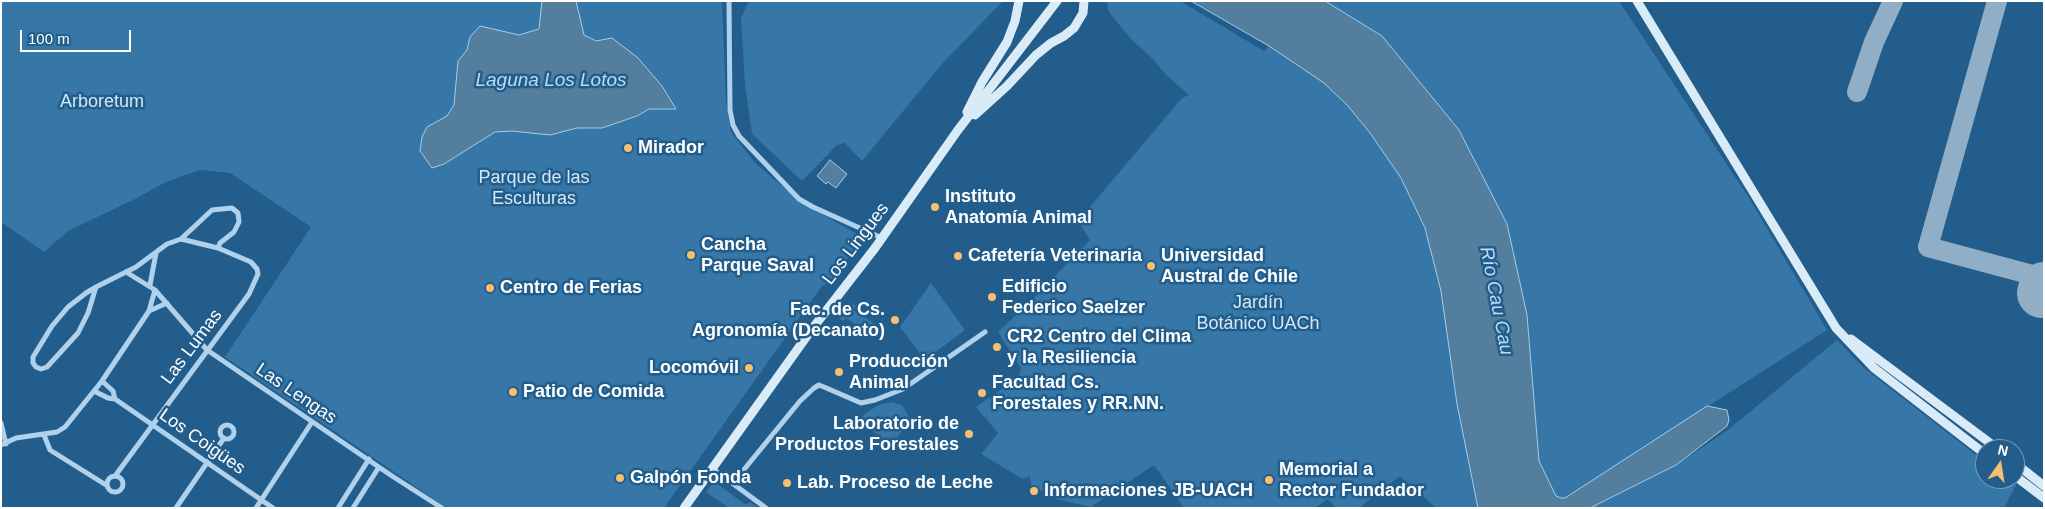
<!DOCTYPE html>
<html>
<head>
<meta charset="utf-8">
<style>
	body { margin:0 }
	#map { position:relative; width:2045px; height:509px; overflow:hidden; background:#225d8b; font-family:Helvetica,sans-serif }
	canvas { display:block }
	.frame { position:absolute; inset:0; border:2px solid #fff; pointer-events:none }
	.north { position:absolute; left:1975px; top:439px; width:50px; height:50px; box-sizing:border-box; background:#225d8b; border:1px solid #7a9eb9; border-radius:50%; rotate:13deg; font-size:14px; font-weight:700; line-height:20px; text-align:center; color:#fff }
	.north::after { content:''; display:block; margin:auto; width:18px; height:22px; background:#f7bf70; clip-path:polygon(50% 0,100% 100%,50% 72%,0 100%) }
	.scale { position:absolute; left:20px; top:30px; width:111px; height:22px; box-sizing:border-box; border:2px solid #fff; border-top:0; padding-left:6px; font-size:15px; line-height:18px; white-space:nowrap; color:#fff; -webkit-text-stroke:4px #225d8b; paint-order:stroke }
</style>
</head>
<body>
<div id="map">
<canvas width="2045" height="509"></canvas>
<div class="frame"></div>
<div class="north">N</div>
<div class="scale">100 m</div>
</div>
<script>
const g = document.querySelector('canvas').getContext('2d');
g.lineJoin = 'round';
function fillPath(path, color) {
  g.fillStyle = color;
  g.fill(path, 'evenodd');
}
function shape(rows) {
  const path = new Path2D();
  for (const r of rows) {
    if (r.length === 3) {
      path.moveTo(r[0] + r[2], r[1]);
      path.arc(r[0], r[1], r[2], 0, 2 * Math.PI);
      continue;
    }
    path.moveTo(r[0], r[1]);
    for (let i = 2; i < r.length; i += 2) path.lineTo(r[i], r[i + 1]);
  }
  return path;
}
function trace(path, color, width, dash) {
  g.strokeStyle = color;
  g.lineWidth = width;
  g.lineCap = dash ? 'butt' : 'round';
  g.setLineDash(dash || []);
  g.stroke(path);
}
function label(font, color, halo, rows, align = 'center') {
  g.font = font + ' Helvetica,sans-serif';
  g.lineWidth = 5;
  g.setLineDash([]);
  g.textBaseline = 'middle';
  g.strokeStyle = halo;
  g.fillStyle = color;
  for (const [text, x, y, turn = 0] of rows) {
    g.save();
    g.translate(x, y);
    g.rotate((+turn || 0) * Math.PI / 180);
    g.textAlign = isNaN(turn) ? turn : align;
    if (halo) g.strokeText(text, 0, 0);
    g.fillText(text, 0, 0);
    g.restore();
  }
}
fillPath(shape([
	[1,1,722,1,726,102,731,132,755,163,801,202,862,237,833,280,822,286,664,508,447,508,225,357,311,227,230,173,200,170,166,182,135,199,68,231,44,252,1,222],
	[749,1,1003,1,942,64,862,161,845,143,837,145,802,181,752,134,745,85,741,18],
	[1107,1,1180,1,1264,51,1269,46,1324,83,1348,106,1370,133,1401,178,1425,228,1441,291,1457,404,1478,508,1436,508,1400,476,1359,508,1335,508,1328,499,1315,508,1184,508,1154,465,1091,507,1056,499,1031,485,1030,476,1023,479,981,454,998,433,976,407,1019,377,1021,368,998,332,1033,299,1090,240,1078,221,1182,98,1189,95,1166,75,1153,59,1132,40,1111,15,1108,10],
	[1325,1,1619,1,1749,198,1827,330,1565,498,1561,498,1556,496,1539,461,1527,315,1507,224,1459,130,1382,36],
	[931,283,965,330,925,360,900,327],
	[850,302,856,306,854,310,878,326,872,336,846,318,843,321,839,318],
	[1837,340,1864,368,1985,462,1985,479,2008,479,2016,485,2004,508,1590,508,1676,465,1728,430],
	[891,402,902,405,909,417,909,421,892,444,858,422,864,414,879,405],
	[717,478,723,482,720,486,746,505,750,502,759,508,729,508,706,492]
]), '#3677a8');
const water = shape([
	[542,1,576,1,584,35,596,41,612,38,638,58,662,86,676,109,649,109,637,116,602,128,577,128,550,135,512,131,495,132,444,164,432,168,420,151,422,137,427,127,447,116,454,105,458,61,467,50,470,37,480,26,519,35,539,29,542,1],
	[1191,1,1325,1,1382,36,1459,130,1507,224,1527,315,1539,461,1556,496,1561,498,1565,498,1707,406,1727,410,1729,420,1727,426,1676,465,1590,508,1478,508,1457,404,1441,291,1425,228,1401,178,1370,133,1348,106,1324,83,1269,46,1191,1],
	[830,160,847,174,836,188,828,182,826,184,817,176,830,160]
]);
fillPath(water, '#547e9d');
trace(water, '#a2ceec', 1);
trace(shape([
	[1997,1,1928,247,2044,278],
	[1857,92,1874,42,1893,1]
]), '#90aec5', 20);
trace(shape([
	[2042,293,2044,287]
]), '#90aec5', 50);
trace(shape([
	[729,1,730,110,733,125,739,136,799,199,813,207,882,238],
	[181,239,212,210,232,208,238,213,239,222,234,232,220,243,218,248],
	[126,272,155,290,207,350,392,476,442,508],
	[150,285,156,253],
	[96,287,88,313,78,333,47,367,41,369,36,367,33,363,33,357,52,326,68,307,86,293,96,287,136,267,167,244,181,239,218,248,251,262,257,269,258,274,249,294,115,476],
	[149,311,167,303],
	[102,381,113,391,115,399],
	[94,391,108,398,115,399,273,508],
	[1,423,6,444],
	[227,432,7],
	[44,435,50,450,106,485],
	[1,445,16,438,57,432,65,427,102,381,149,311,155,290],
	[713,469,766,508],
	[115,484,8],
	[733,483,800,401,814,388,819,385,824,387,861,403,875,400,903,389,985,332],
	[176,508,224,438],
	[256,508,312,422],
	[338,508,369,459],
	[353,508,379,467]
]), '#afd1eb', 5);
trace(shape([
	[1637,1,1836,328,1874,368,1985,454],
	[967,112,982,82,1007,42,1015,21,1019,1],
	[975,115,1007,86,1036,55,1051,43,1064,36,1074,28,1083,13,1084,1],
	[1851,339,1998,449],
	[2015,463,2044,486],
	[2015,476,2044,498],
	[684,508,812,329,875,248,958,130,1057,1]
]), '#daebf8', 9);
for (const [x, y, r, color] of [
	[628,148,5,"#f7bf70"],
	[935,207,5,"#f7bf70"],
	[691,255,5,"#f7bf70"],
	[958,256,5,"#f7bf70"],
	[1151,266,5,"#f7bf70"],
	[490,288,5,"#f7bf70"],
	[992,297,5,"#f7bf70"],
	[895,320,5,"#f7bf70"],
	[997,347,5,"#f7bf70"],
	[749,368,5,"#f7bf70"],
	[839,372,5,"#f7bf70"],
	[513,392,5,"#f7bf70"],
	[982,393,5,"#f7bf70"],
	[969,434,5,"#f7bf70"],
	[620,478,5,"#f7bf70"],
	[1269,480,5,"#f7bf70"],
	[787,483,5,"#f7bf70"],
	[1034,491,5,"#f7bf70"]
]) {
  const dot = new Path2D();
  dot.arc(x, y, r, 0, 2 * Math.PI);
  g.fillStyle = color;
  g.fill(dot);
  trace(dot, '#225d8b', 2);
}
label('18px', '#d3e9f8', '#225d8b', [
	["Arboretum",102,102],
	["Parque de las",534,178],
	["Esculturas",534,199],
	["Jardín",1258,303],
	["Botánico UACh",1258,324]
]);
label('bold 18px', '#fff', '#225d8b', [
	["Mirador",638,148],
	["Instituto",945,197],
	["Anatomía Animal",945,218],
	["Cancha",701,245],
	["Parque Saval",701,266],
	["Cafetería Veterinaria",968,256],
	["Universidad",1161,256],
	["Austral de Chile",1161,277],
	["Edificio",1002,287],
	["Federico Saelzer",1002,308],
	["Centro de Ferias",500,288],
	["Fac. de Cs.",885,310,"right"],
	["Agronomía (Decanato)",885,331,"right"],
	["CR2 Centro del Clima",1007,337],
	["y la Resiliencia",1007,358],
	["Producción",849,362],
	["Animal",849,383],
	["Locomóvil",739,368,"right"],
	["Facultad Cs.",992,383],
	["Forestales y RR.NN.",992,404],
	["Patio de Comida",523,392],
	["Laboratorio de",959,424,"right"],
	["Productos Forestales",959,445,"right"],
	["Memorial a",1279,470],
	["Rector Fundador",1279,491],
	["Galpón Fonda",630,478],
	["Lab. Proceso de Leche",797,483],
	["Informaciones JB-UACH",1044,491]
], 'left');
label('18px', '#fff', '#225d8b', [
	["Los Lingues",856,244,-53],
	["Las Lumas",192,347,-53],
	["Las Lengas",296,394,34],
	["Los Coigües",202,442,35]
]);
label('italic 19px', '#badbf2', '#225d8b', [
	["Laguna Los Lotos",551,81],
	["Río Cau Cau",1496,301,79]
]);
</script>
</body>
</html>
